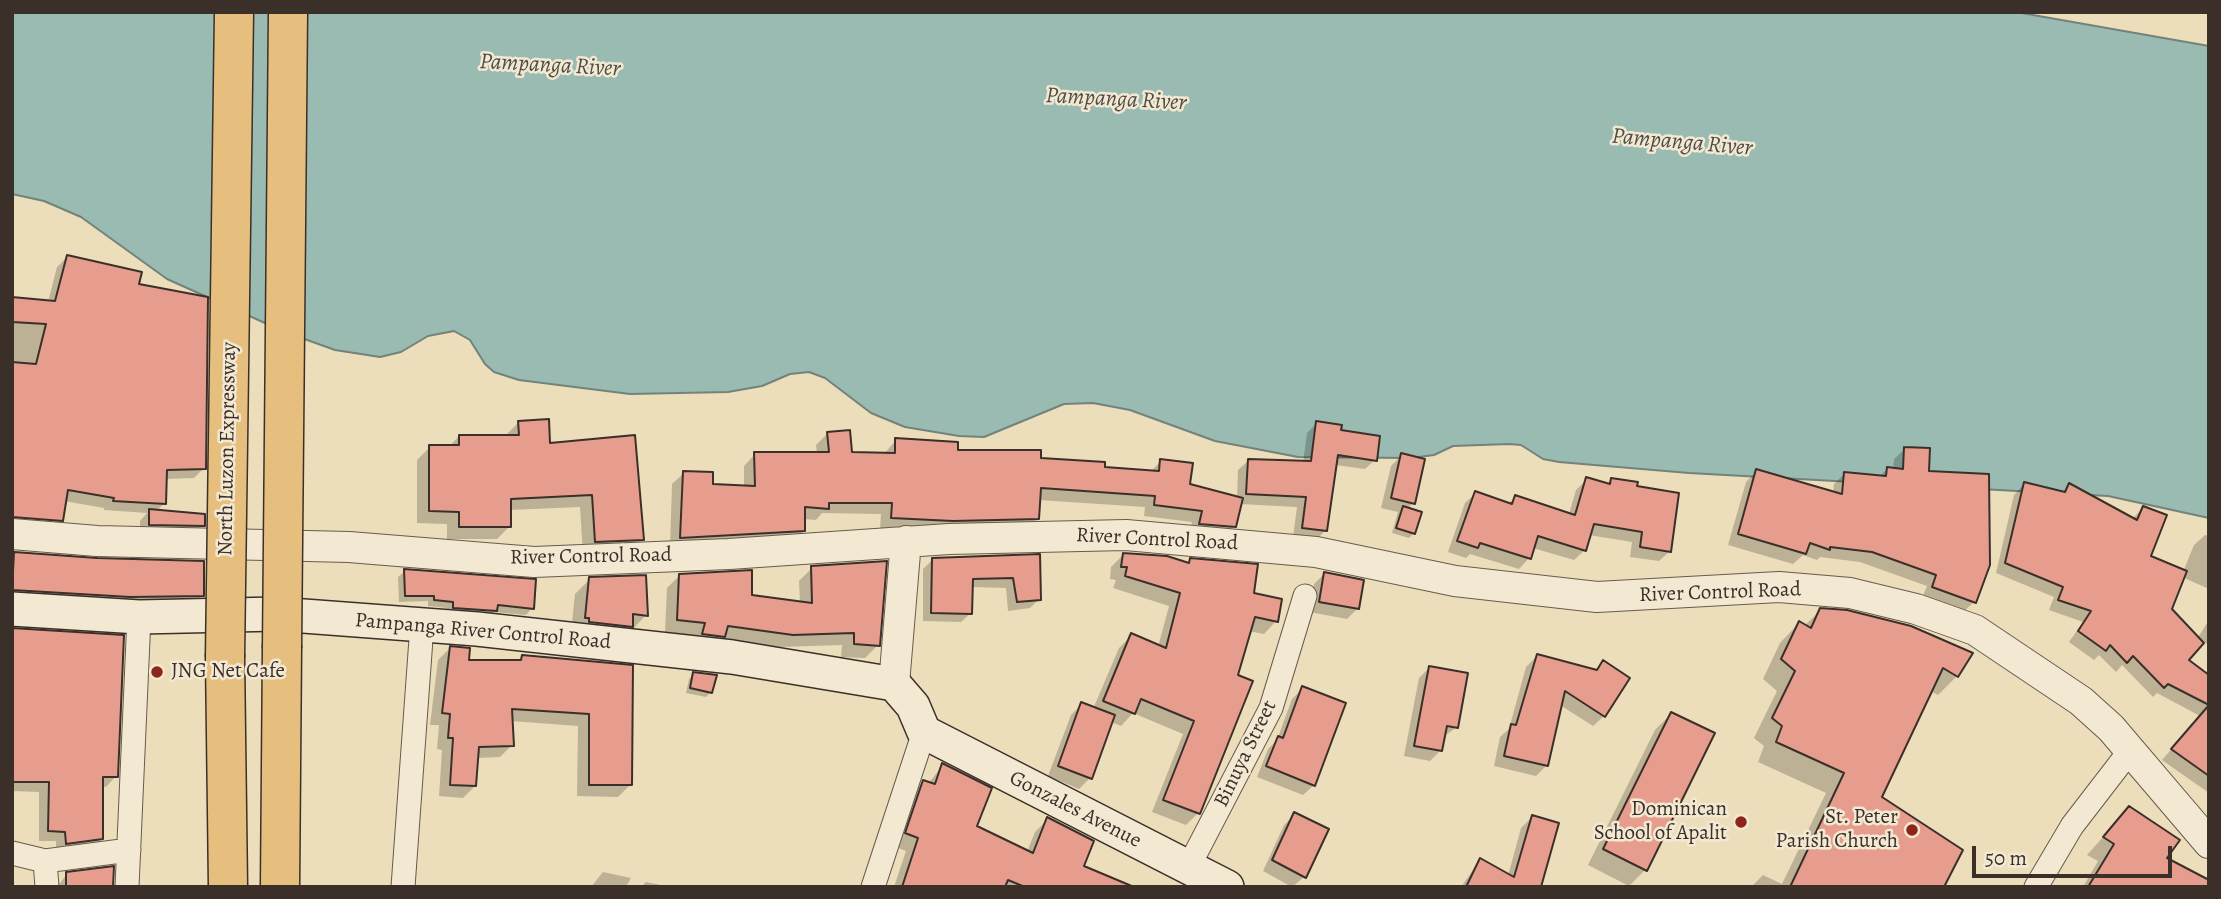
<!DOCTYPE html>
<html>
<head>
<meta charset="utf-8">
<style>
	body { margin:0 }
	#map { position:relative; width:2221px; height:899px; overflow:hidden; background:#ecddbb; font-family:Alegreya,serif }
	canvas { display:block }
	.frame { position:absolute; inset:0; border:14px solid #3b3029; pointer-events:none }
	.scale { position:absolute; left:1972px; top:846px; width:200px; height:32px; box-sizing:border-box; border:4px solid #3b3029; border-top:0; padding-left:9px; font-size:21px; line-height:24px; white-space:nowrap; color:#3b3029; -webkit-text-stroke:5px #f3e9d3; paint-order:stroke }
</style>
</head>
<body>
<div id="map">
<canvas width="2221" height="899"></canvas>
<div class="frame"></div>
<div class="scale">50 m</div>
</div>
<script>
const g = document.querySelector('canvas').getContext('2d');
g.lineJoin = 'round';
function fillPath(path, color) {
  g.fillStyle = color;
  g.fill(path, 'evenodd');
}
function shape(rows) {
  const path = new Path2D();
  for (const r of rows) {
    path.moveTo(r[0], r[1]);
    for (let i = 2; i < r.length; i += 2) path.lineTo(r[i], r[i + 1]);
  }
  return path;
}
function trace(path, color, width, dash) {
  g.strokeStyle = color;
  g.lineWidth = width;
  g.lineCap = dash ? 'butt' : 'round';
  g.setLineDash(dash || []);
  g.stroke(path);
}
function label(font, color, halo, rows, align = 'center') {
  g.font = font + ' Alegreya,serif';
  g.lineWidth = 5;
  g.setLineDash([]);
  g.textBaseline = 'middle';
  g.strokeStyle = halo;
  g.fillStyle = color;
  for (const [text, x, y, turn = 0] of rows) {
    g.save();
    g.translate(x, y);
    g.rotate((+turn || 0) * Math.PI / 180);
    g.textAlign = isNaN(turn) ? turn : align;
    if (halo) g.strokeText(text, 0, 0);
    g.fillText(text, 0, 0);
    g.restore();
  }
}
const water = shape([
	[12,12,2016,12,2209,46,2209,518,2108,496,1689,473,1559,462,1543,459,1521,445,1509,444,1453,446,1434,455,1411,458,1298,457,1215,441,1130,410,1093,403,1064,404,984,437,959,436,905,427,871,413,825,378,809,372,790,374,762,386,728,392,630,394,519,380,494,372,485,364,470,340,454,331,428,336,401,352,380,357,335,350,285,332,167,279,81,217,44,201,12,194,12,12]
]);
fillPath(water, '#99bbb2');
trace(water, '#73837b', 2);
fillPath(shape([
	[67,257,137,285,204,468,194,478,165,479,164,504,156,511,203,525,194,535,140,533,140,521,147,513,104,510,104,508,64,501,62,520,51,530,12,528,12,298,48,302,57,267],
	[519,422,642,539,629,552,583,554,580,507,509,510,509,527,497,539,447,539,447,524,417,523,417,460,430,447,449,447,459,436,506,435],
	[1317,423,1339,432,1375,460,1365,469,1335,465,1326,530,1316,540,1293,537,1297,507,1240,504,1234,526,1223,538,1189,535,1192,522,1144,516,1145,507,1039,500,1038,519,1026,530,941,532,880,529,881,514,822,513,816,520,804,519,804,531,792,542,670,549,672,484,684,473,711,486,744,488,744,466,755,454,817,454,816,445,827,434,851,453,884,454,896,440,956,452,1150,472,1161,461,1188,485,1237,499,1238,470,1248,461,1303,463,1307,433],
	[1905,449,1927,473,1974,602,1963,612,1922,598,1927,586,1860,562,1820,557,1817,560,1803,555,1793,564,1728,545,1746,482,1757,471,1833,494,1834,484,1845,473,1879,477,1887,469,1893,470,1894,459],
	[1402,455,1413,503,1407,509,1414,533,1409,538,1392,533,1398,512,1381,508,1391,466],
	[1587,479,1606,485,1611,480,1670,551,1659,561,1630,557,1632,542,1589,535,1585,550,1574,560,1533,548,1529,558,1519,569,1470,554,1466,558,1448,552,1465,503,1476,493,1508,504,1515,497,1569,514,1576,490],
	[2024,484,2062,493,2069,486,2132,519,2143,508,2149,557,2183,572,2194,545,2205,535,2209,536,2209,589,2182,577,2170,609,2197,639,2209,620,2209,645,2202,641,2186,660,2209,677,2209,793,2162,760,2200,716,2157,693,2153,697,2122,665,2116,672,2099,655,2094,660,2069,642,2083,622,2049,610,2054,597,1996,573,2014,495],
	[12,553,96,560,202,596,192,606,12,601],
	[1124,554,1187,564,1190,560,1252,595,1276,621,1264,634,1249,631,1198,813,1186,825,1152,812,1183,734,1133,713,1121,726,1111,722,1090,778,1079,789,1048,776,1071,715,1082,704,1093,709,1119,648,1131,636,1158,647,1169,606,1113,588,1116,580,1110,579,1111,567],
	[1038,556,1039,599,1030,608,1008,611,1006,588,971,587,971,613,961,622,923,621,923,569,933,559],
	[812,568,878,645,865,658,841,657,842,645,779,647,720,639,690,647,693,635,665,632,667,588,680,575,750,597,800,603,799,581],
	[405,571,532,608,526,615,494,612,489,617,447,614,447,608,428,606,428,601,399,602,398,577],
	[1325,573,1358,608,1347,619,1309,612,1314,584],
	[590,579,646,615,632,630,571,632,575,594],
	[1821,610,1847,612,1957,676,1938,695,1930,691,1880,797,1942,887,1751,887,1763,875,1782,884,1826,793,1758,762,1764,746,1754,738,1777,691,1763,679,1780,643,1799,623,1804,626],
	[12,629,116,776,106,787,102,786,101,839,91,849,56,853,56,841,39,841,39,792,12,791],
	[450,648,467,662,517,662,522,657,631,667,630,785,618,797,577,796,578,726,511,721,512,745,500,757,477,758,475,786,463,798,439,796,442,750,437,749,439,725,430,725,438,660],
	[1537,656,1595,671,1603,662,1604,716,1593,726,1560,705,1547,765,1536,776,1494,766,1500,737,1509,729,1526,667],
	[1430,667,1457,727,1443,737,1441,750,1430,761,1404,756,1419,678],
	[694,674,711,692,706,697,686,693,689,679],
	[1303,688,1314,785,1303,795,1257,777,1268,749,1277,740,1292,699],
	[1671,714,1645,870,1629,886,1588,865,1655,730],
	[943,765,975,827,1027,852,1035,832,1048,819,1082,867,1135,887,894,887,906,851,893,846,910,795,923,782,928,784],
	[2129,808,2164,859,2201,887,2083,887,2098,861,2087,855],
	[1294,815,1304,877,1292,887,1263,871,1284,825],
	[1532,817,1532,887,1461,887,1480,860,1508,876,1521,828],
	[603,872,631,878,626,887,591,887],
	[67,874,111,887,57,887],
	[646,882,671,887,641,887]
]), '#0003');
const building = shape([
	[67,255,142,272,139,284,208,297,206,469,167,470,166,504,113,501,114,498,68,490,63,521,12,517,12,362,36,364,46,324,12,322,12,297,55,301,67,255],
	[549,419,550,443,635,435,644,540,595,542,592,495,511,499,511,527,459,527,459,512,429,511,429,445,459,445,459,435,519,435,518,421,549,419],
	[1316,421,1342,425,1341,430,1380,436,1377,461,1338,455,1327,531,1302,528,1306,497,1246,494,1248,459,1311,461,1316,421],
	[850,430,852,452,895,453,895,438,958,442,958,450,1041,450,1041,458,1105,462,1105,467,1159,471,1160,459,1193,463,1190,484,1243,498,1236,527,1199,524,1202,511,1154,505,1155,496,1041,488,1039,519,953,521,891,518,892,503,829,503,829,509,805,507,805,531,680,538,683,471,713,472,713,484,755,486,754,452,829,452,827,432,850,430],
	[1904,447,1930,448,1929,471,1989,474,1990,565,1976,603,1932,587,1936,575,1872,552,1830,547,1830,550,1810,543,1806,554,1738,534,1756,469,1842,494,1844,472,1886,476,1887,467,1903,469,1904,447],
	[1401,453,1425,459,1415,504,1391,498,1401,453],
	[1586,477,1610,484,1611,478,1638,482,1637,486,1679,493,1671,552,1640,547,1642,532,1594,524,1586,551,1538,536,1531,559,1480,543,1478,548,1457,541,1475,491,1512,504,1515,495,1575,515,1586,477],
	[2024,482,2065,492,2069,483,2137,520,2143,506,2167,515,2151,556,2187,571,2172,609,2204,643,2189,660,2209,675,2209,776,2171,749,2209,705,2168,684,2164,688,2133,656,2127,663,2110,645,2106,651,2078,631,2091,611,2058,600,2063,587,2005,563,2024,482],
	[1403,506,1422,512,1415,534,1396,528,1403,506],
	[149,509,205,514,205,526,149,525,149,509],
	[14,552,97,558,204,561,204,596,130,597,12,590,14,552],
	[1123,553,1167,556,1189,563,1190,558,1258,564,1254,593,1282,599,1278,622,1255,617,1238,675,1253,681,1200,814,1163,800,1194,721,1141,699,1135,714,1103,701,1131,633,1166,648,1180,593,1125,576,1127,567,1121,567,1123,553],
	[1040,554,1041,600,1017,602,1013,578,973,579,972,614,931,613,932,558,1040,554],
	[887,561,880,646,854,644,854,633,793,635,728,626,725,637,702,634,705,623,677,620,679,574,752,570,752,595,812,603,811,566,887,561],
	[404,569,536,579,534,609,498,605,497,611,453,608,453,602,434,600,434,596,405,596,404,569],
	[1324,572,1364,580,1359,609,1319,602,1324,572],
	[646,575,648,616,633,614,633,627,589,622,589,618,585,618,589,577,646,575],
	[1820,608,1847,610,1911,626,1973,653,1958,677,1943,668,1882,797,1963,850,1944,887,1790,887,1844,773,1776,742,1782,726,1772,718,1795,671,1781,659,1799,621,1811,628,1820,608],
	[12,628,124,635,118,777,103,777,103,839,66,844,65,832,48,831,49,782,12,782,12,628],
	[450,646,470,648,469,660,521,660,522,655,633,665,632,785,589,785,589,714,512,709,514,746,479,747,476,786,450,785,453,738,448,738,450,714,442,713,450,646],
	[1537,654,1597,670,1603,660,1630,678,1605,717,1565,691,1548,766,1504,756,1511,724,1516,725,1537,654],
	[1429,666,1468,673,1458,728,1447,726,1442,751,1414,746,1429,666],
	[693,672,717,675,712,693,690,688,693,672],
	[1302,686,1346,703,1315,786,1266,766,1278,736,1283,738,1302,686],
	[1081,702,1115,715,1092,779,1058,766,1081,702],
	[1671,712,1715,733,1647,871,1603,849,1671,712],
	[942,763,992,788,977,826,1033,853,1047,817,1094,841,1084,866,1134,887,1025,887,1008,880,1005,887,902,887,918,838,905,833,923,780,935,784,942,763],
	[2129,806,2180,840,2167,858,2209,880,2209,887,2088,887,2114,844,2103,837,2129,806],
	[1294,812,1329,829,1306,878,1272,860,1294,812],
	[1532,815,1559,823,1541,887,1466,887,1480,858,1514,877,1532,815],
	[114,866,113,887,66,887,66,872,114,866]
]);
fillPath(building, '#e79d8d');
trace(building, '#3b3029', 2);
const minor = shape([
	[12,853,45,861,47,887],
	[45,861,129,850],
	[1188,868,1271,708,1305,596],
	[127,887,139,617],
	[403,887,422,625],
	[873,887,924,732],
	[2036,887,2072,826,2129,752]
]);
const tertiary = shape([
	[12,534,97,541,349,547,534,562,729,554,949,539,1126,535,1316,552,1455,581,1597,597,1779,587,1850,593,1916,609,1975,630,2081,701,2111,728,2209,843],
	[894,684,906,541]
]);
const secondary = shape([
	[12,609,139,617,277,614,477,629,732,657,894,684,913,706,924,732,1227,887]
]);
const motorway = shape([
	[225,657,228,887],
	[280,887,282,648]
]);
trace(minor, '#675b4e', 25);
trace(tertiary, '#675b4e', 32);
trace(secondary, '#3b3029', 36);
trace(motorway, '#3b3029', 41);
trace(minor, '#f3e9d3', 23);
trace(tertiary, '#f3e9d3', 30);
trace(secondary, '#f3e9d3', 33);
trace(motorway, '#e6be7e', 38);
const motorwayBridge = shape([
	[282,648,288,12],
	[225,657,234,12]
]);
trace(motorwayBridge, '#3b3029', 41, []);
trace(motorwayBridge, '#e6be7e', 38);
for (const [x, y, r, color] of [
	[157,672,7,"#8f2418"],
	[1741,822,7,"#8f2418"],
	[1912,830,7,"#8f2418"]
]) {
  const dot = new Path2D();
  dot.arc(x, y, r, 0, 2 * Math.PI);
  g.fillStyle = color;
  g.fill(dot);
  trace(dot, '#f3e9d3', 2.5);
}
label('21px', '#3b3029', '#f3e9d3', [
	["North Luzon Expressway",228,449,-89],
	["River Control Road",1157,540,3],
	["River Control Road",591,557,-1],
	["River Control Road",1720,593,-2],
	["Pampanga River Control Road",483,632,5],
	["Binuya Street",1246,754,-64],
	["Gonzales Avenue",1075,810,27]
]);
label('21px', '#3b3029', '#f3e9d3', [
	["JNG Net Cafe",171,672,"left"],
	["Dominican",1727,810],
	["School of Apalit",1727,834],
	["St. Peter",1898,818],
	["Parish Church",1898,842]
], 'right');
label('italic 23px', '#4e4c44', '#f3e9d3', [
	["Pampanga River",550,66,3],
	["Pampanga River",1116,100,3],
	["Pampanga River",1682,143,5]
]);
</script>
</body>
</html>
